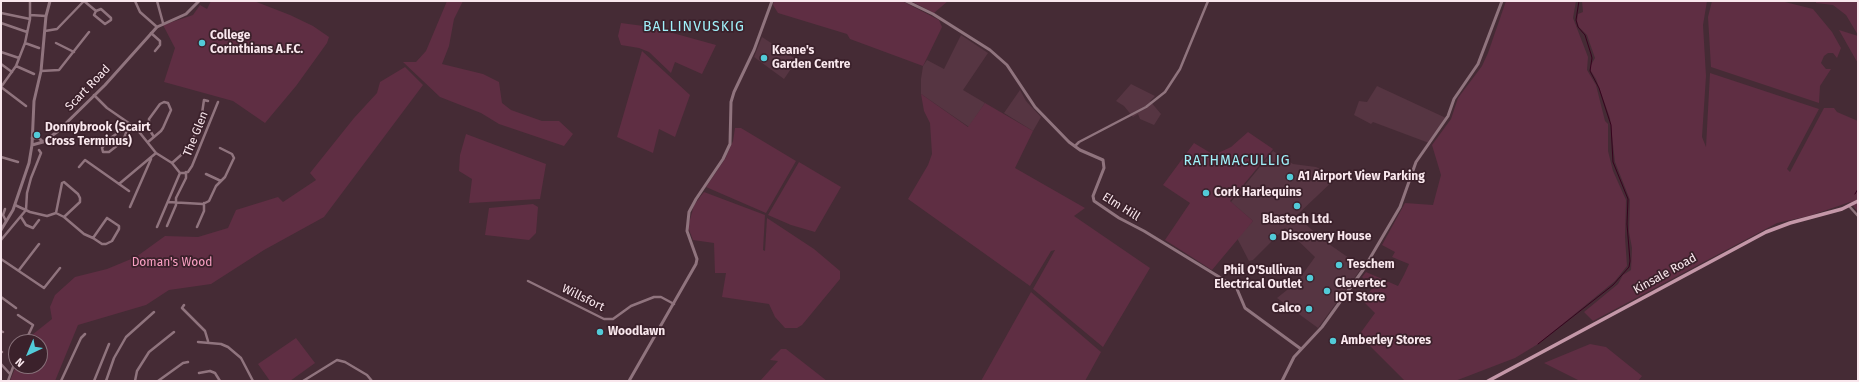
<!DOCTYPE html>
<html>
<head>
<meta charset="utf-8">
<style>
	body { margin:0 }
	#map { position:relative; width:1859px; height:382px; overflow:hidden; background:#452b35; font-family:"Fira Sans",sans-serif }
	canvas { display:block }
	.frame { position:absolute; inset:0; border:2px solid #f9e7ed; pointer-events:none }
	.north { position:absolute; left:8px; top:334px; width:40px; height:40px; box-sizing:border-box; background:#3b212b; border:1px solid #877079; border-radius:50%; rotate:224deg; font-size:11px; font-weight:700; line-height:16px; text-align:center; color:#f9e7ed }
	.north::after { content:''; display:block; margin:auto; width:14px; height:18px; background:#52cbd8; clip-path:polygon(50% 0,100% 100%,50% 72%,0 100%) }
</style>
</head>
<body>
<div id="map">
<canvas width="1859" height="382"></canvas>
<div class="frame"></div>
<div class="north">N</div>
</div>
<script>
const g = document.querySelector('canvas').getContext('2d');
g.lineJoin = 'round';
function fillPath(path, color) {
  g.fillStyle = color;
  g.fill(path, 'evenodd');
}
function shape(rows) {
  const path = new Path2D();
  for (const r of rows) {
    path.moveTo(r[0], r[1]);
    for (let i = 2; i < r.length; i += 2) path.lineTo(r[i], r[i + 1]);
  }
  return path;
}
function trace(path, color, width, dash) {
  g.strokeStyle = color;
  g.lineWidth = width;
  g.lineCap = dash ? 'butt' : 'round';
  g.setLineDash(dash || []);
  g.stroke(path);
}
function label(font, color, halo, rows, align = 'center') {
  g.font = font + ' "Fira Sans",sans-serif';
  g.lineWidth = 3.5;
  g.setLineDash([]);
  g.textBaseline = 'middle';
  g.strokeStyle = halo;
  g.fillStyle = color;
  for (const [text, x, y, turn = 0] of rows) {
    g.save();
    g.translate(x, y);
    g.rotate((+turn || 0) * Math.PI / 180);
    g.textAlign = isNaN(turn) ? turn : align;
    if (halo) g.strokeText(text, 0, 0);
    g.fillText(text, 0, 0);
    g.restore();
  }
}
fillPath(shape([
	[961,35,988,53,963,90,985,103,969,127,921,94,921,79,923,66,927,60,944,69],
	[762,37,797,60,784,79,754,57],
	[1131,84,1155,96,1150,101,1161,114,1154,125,1140,119,1138,114,1133,117,1124,106,1116,101],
	[1377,86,1446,118,1429,143,1373,122,1371,124,1354,115,1359,101,1367,102],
	[1020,90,1026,101,1041,117,1033,131,1004,113],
	[1273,151,1293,164,1316,167,1337,177,1296,216,1326,242,1359,265,1363,266,1318,328,1277,298,1297,282,1315,257,1285,228,1253,260,1249,261,1237,238,1253,221,1231,202]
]), '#563542');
fillPath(shape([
	[211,1,254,1,290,15,313,26,329,37,327,43,296,86,265,123,233,101,164,82,175,48,163,25,193,15,200,5,207,9],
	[447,1,463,1,454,19,449,46,442,64,483,74,499,82,502,103,511,110,542,121,559,121,573,134,564,146,499,124,481,113,440,97,403,62,416,62,426,51],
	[774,1,902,1,939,20,942,27,923,66,850,39,847,34,778,13,773,5],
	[911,1,948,1,934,13],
	[1506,1,1576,1,1573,18,1588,57,1587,70,1596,85,1605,121,1608,124,1608,151,1613,171,1626,200,1625,237,1627,266,1615,281,1538,344,1515,358,1455,381,1405,381,1359,335,1375,313,1363,301,1373,287,1362,277,1366,272,1398,286,1404,275,1409,264,1392,257,1395,252,1382,245,1405,203,1433,205,1441,175,1432,145,1451,119,1458,98,1482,66,1488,53],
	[1582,1,1707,1,1703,25,1706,76,1702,137,1706,147,1710,73,1819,109,1787,169,1790,172,1824,108,1834,108,1837,112,1858,121,1858,212,1850,202,1809,216,1777,223,1593,321,1584,312,1618,284,1623,275,1631,270,1632,248,1629,232,1630,200,1615,162,1610,118,1596,79,1591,71,1591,65,1595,58,1587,35,1579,27,1577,21,1578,14,1583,12],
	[1712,1,1781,1,1813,9,1832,32,1841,48,1837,58,1833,53,1828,53,1824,56,1821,63,1826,69,1831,69,1820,86,1819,103,1711,67,1708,17],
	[1816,1,1858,1,1858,35,1846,15,1833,5,1816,3],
	[621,23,651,27,716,45,702,74,675,62,671,73,649,52,639,48,621,45,618,36],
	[1839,30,1858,36,1858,63,1856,60],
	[642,51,690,95,675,137,659,129,653,153,617,137],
	[405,67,423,85,324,217,264,250,211,284,169,290,146,305,78,325,55,381,10,381,16,366,40,366,40,342,29,342,32,335,52,319,50,307,55,295,75,277,107,269,136,257,165,236,198,237,228,228,236,210,278,197,283,202,316,180,310,173,354,118,377,93,380,82],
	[921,94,968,127,985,103,1033,131,1015,168,1085,208,1074,216,1150,268,1103,347,1033,289,1055,250,1051,251,1030,286,908,199,928,165,932,154,930,123,924,111],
	[735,128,741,128,796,161,766,213,706,187,725,159,733,141],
	[1248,132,1273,149,1230,201,1253,221,1212,270,1165,240,1190,203,1163,185,1194,143,1214,155,1231,147],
	[466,134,546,164,540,199,469,203,472,179,459,171,460,155],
	[799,162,841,187,815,232,791,225,768,215],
	[704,192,765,215,763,250,765,251,767,218,814,249,840,271,840,279,802,325,797,328,785,328,775,317,769,304,722,297,726,273,715,273,714,243,693,240,688,227,694,205],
	[533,204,538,207,536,233,529,240,485,235,489,208],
	[1031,292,1101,352,1085,381,981,381],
	[296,338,315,363,290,381,270,381,258,364],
	[1590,344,1606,347,1642,376,1638,381,1580,381,1544,363],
	[781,349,786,349,827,381,760,381,778,361,770,360]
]), '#5f2e43');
trace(shape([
	[1855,194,1858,189],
	[1538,344,1613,285,1629,267,1630,261,1627,224,1628,199,1613,162,1611,125,1599,88,1590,71,1592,58,1591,54,1585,35,1578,27,1576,20,1579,1]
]), '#37031e', 1);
trace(shape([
	[135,1,140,12,157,27],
	[157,1,163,23],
	[1,13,30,19],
	[30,15,46,16],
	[1,23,27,32],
	[45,31,57,29,84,1,96,11,94,15,105,24,111,20,111,18,101,9,96,11],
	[151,33,160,41,160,45,155,51],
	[25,43,39,48],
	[56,43,74,52],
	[1,52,19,58],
	[1,64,12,72],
	[16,66,34,74],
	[41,71,59,70,89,32],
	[1,87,16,66,25,43,30,19,30,1],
	[1,87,26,106],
	[94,95,107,108,136,128,156,153,172,163,180,173,184,173,188,172,192,166,218,102],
	[127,130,122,130,109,139,102,148,103,152,109,152,123,141,127,130,131,124],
	[148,142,161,131,163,128,171,110,168,103,164,102,160,104,149,119,149,129,154,137],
	[1075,146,1079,142,1146,107,1165,92,1180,69,1208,1],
	[1,157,18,162],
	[172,163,189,148,201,120,204,100,208,101],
	[79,167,85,160,129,191],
	[206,174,221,181],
	[119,184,156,153],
	[168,202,203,204,209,201,216,186,225,177,234,158,232,154,220,148],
	[15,205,30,212,47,216,56,213,64,217,84,234,93,238],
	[1849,206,1858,216],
	[130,207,151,159],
	[5,209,3,215,6,221],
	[56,213,62,183,64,182,78,194,80,198,80,202,64,217],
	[21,217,26,225,33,228,39,220],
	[107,218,119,226,119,229,112,241,106,244,102,244,93,238,107,218],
	[167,226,176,205,176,198,186,178,186,172],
	[157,227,180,173],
	[197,227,204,211,204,203],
	[1,240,26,210,27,193,31,178,41,153,39,150],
	[1,259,44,288,60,268],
	[19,270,39,244],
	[528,281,604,319,613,319,631,306,654,297,661,297,674,304],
	[1,297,16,308],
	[184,305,182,308,205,331,208,341],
	[18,315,33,325,25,342],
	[1,331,3,332],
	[198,342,221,344,228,347,241,358,253,381],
	[1,352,2,352],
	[1,364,10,374],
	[199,373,210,371,215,373,220,381],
	[8,381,16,359],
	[61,381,81,338,85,334],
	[94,381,109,344],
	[106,381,114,358,126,337,154,312],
	[135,381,137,371,149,352,174,332],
	[158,381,183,363,188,362],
	[303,381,337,360,345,362,367,375,372,381]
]), '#90747e', 2.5);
trace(shape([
	[906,1,933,14,990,50,1007,65,1035,107,1069,142,1080,150,1103,160,1104,168,1093,196,1094,201,1119,218,1144,231,1234,286,1237,289,1245,308,1301,349],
	[32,138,39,138,43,142],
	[32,145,43,142,57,132,105,85,157,27,186,14,199,1],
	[1,230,13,210,29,163,32,145,34,101,41,71,46,16,50,1],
	[629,381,696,264,697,259,687,231,689,212,696,199,723,159,730,144,731,102,734,92,754,50,772,1],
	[1282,381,1294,357,1322,327,1363,270,1400,207,1416,162,1448,116,1454,99,1478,64,1502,1]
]), '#90747e', 3);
trace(shape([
	[1488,381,1766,232,1790,223,1842,209,1858,201]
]), '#c497a8', 3.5);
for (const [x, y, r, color] of [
	[202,43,4,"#52cbd8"],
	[764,58,4,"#52cbd8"],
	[37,135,4,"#52cbd8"],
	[1290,177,4,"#52cbd8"],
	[1206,193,4,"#52cbd8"],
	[1297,206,4,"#52cbd8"],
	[1273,237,4,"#52cbd8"],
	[1339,265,4,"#52cbd8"],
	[1310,278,4,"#52cbd8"],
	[1327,291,4,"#52cbd8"],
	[1309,309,4,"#52cbd8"],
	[600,332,4,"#52cbd8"],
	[1333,341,4,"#52cbd8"]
]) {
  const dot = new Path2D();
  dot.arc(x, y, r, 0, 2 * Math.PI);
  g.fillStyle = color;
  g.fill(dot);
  trace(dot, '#3b212b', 1.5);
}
label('bold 12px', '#f9e7ed', '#3b212b', [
	["College",210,36],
	["Corinthians A.F.C.",210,50],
	["Keane's",772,51],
	["Garden Centre",772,65],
	["Donnybrook (Scairt",45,128],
	["Cross Terminus)",45,142],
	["A1 Airport View Parking",1298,177],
	["Cork Harlequins",1214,193],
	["Blastech Ltd.",1297,220,"center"],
	["Discovery House",1281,237],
	["Teschem",1347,265],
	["Phil O'Sullivan",1302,271,"right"],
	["Electrical Outlet",1302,285,"right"],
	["Clevertec",1335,284],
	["IOT Store",1335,298],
	["Calco",1301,309,"right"],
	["Woodlawn",608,332],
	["Amberley Stores",1341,341]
], 'left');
label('12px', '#f9e7ed', '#3b212b', [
	["Scart Road",88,88,-46],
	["The Glen",196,134,-68],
	["Elm Hill",1121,207,32],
	["Kinsale Road",1665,274,-29],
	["Willsfort",583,298,26]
]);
label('12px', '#faa0c3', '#3b212b', [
	["Doman's Wood",172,263]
]);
g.letterSpacing = '1px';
label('14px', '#a0f1fa', '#3b212b', [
	["BALLINVUSKIG",694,27],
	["RATHMACULLIG",1237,161]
]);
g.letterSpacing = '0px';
</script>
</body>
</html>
